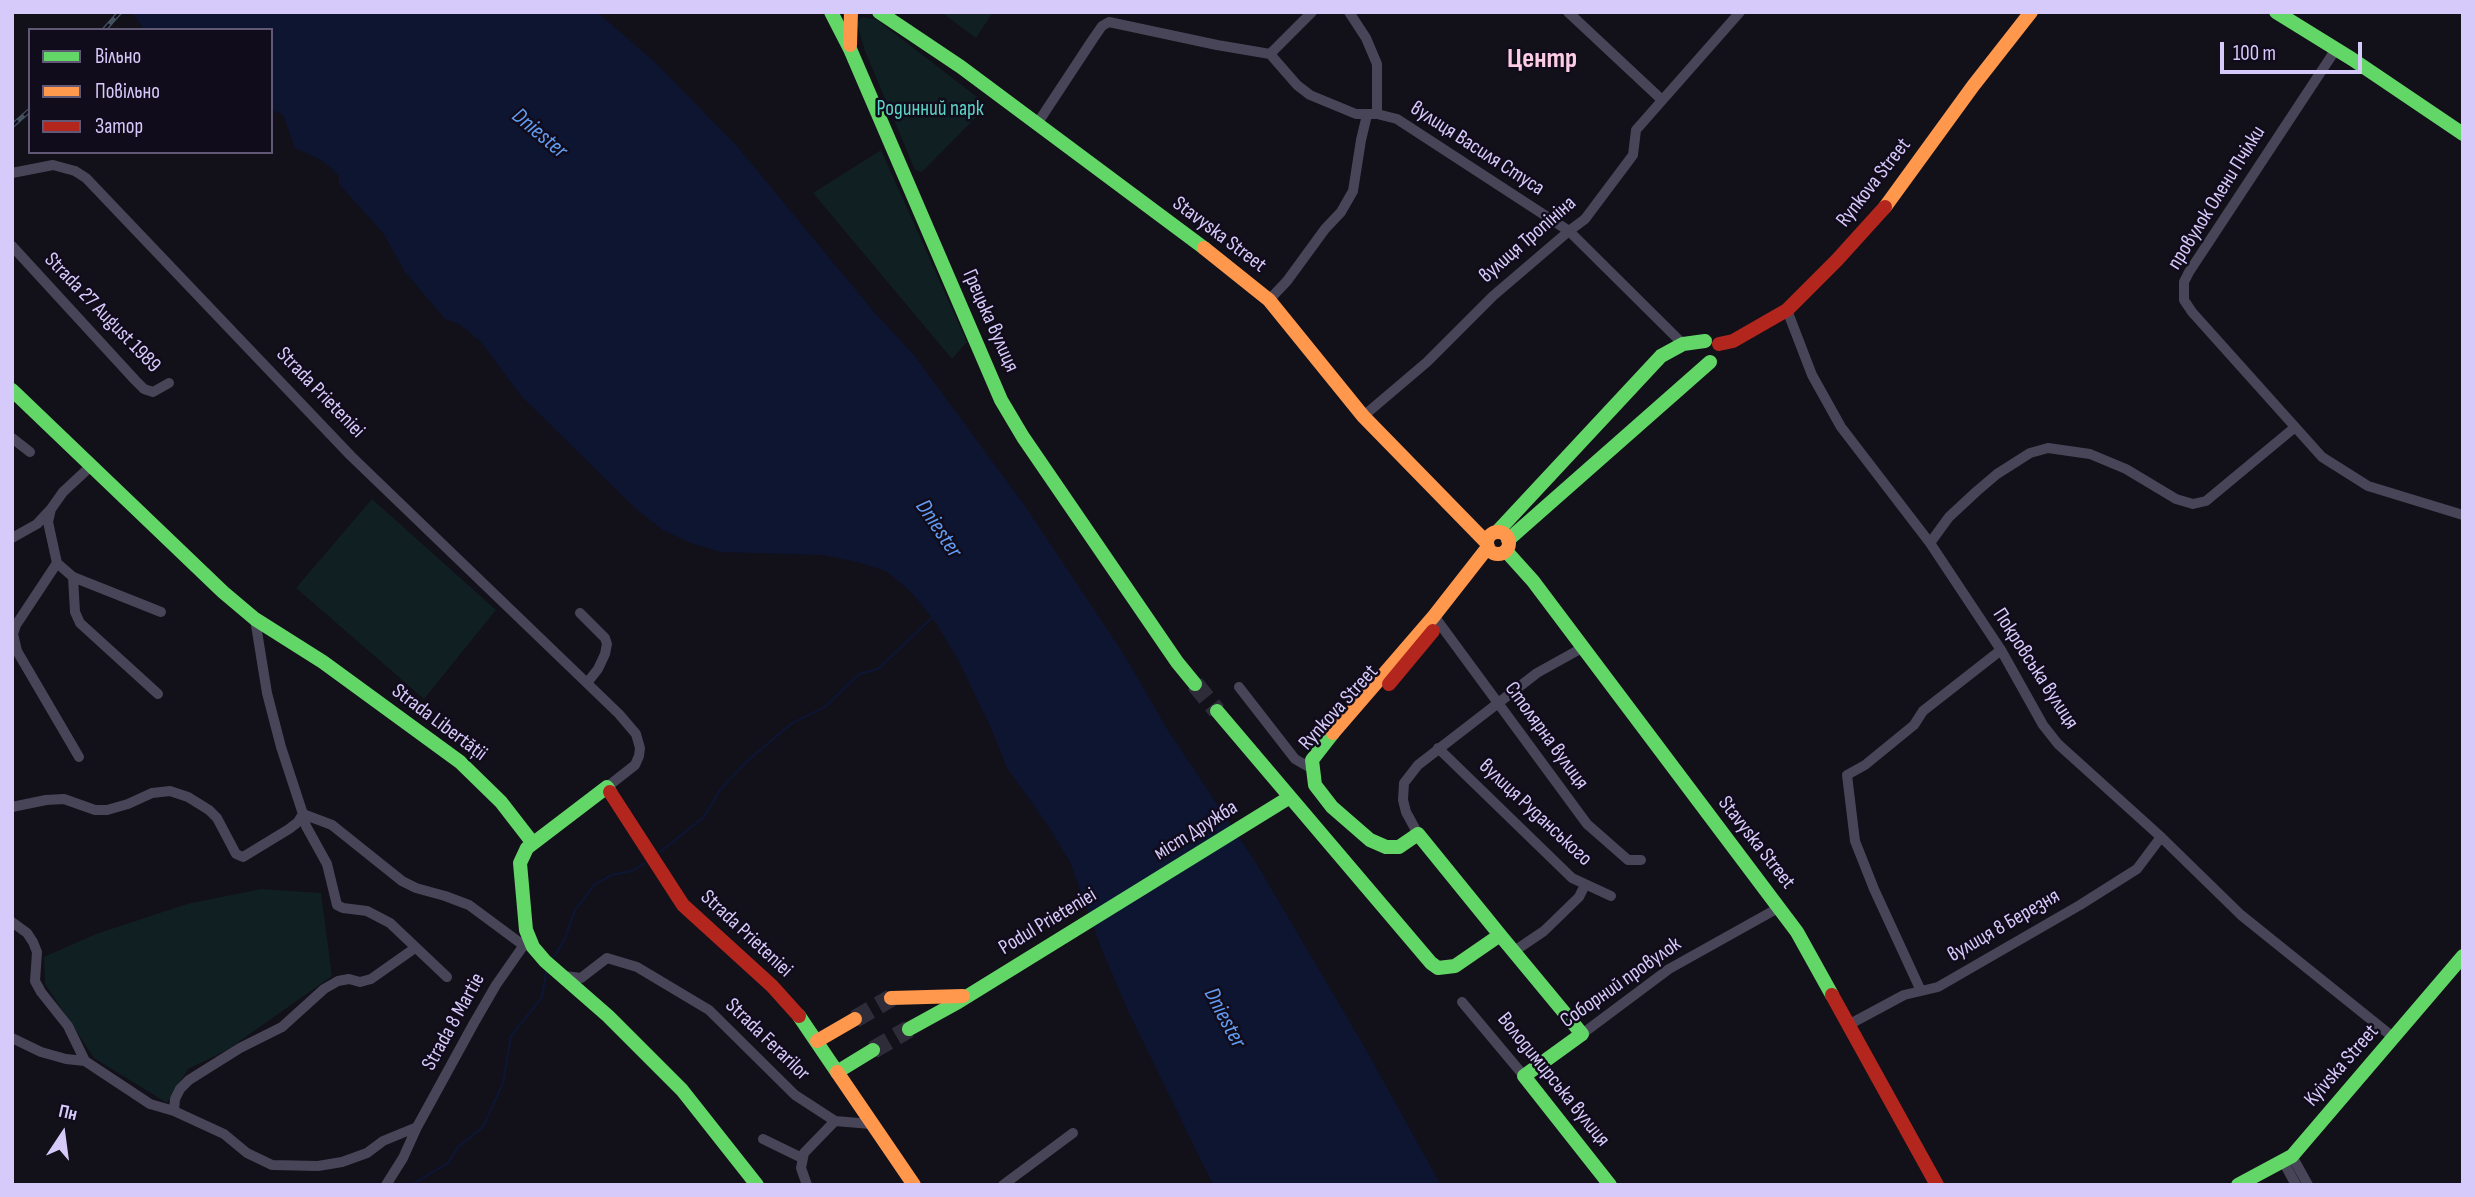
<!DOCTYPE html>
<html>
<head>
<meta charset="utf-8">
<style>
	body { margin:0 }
	#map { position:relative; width:2475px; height:1197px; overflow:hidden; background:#121018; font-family:"Sofia Sans Condensed",sans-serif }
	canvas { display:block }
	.frame { position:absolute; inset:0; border:14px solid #d6cafb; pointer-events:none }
	.legend { position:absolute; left:28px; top:28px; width:245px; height:126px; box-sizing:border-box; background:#110c1b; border:2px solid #605875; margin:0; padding:9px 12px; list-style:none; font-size:21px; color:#d6cafb }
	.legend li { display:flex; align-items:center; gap:14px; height:35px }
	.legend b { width:35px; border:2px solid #605875 }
	.north { position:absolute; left:28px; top:1099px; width:70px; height:70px; -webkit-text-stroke:5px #110c1b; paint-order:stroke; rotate:13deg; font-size:19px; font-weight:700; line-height:28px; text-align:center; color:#d6cafb }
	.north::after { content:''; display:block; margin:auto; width:24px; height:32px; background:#d6cafb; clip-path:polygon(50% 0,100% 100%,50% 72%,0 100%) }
	.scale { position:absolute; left:2220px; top:42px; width:142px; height:32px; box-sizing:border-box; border:4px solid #d6cafb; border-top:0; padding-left:9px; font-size:21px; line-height:24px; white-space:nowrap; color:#d6cafb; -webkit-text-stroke:5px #110c1b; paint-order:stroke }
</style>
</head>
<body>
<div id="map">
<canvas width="2475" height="1197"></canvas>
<div class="frame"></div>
<ul class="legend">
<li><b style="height:9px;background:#63d668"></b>Вільно</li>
<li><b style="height:9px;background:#ff974d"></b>Повільно</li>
<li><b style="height:9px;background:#b3261e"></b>Затор</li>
</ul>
<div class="north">Пн</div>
<div class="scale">100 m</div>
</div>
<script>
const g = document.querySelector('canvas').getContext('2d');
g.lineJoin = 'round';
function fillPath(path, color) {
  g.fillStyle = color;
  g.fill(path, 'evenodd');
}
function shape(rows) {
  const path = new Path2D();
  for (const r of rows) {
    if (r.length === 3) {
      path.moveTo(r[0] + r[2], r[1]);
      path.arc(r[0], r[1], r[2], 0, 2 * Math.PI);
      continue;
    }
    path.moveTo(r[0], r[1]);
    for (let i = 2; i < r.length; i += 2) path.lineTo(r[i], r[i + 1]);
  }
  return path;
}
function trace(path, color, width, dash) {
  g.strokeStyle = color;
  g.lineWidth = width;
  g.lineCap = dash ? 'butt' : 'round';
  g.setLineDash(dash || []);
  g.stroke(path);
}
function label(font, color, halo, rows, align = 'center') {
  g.font = font + ' "Sofia Sans Condensed",sans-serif';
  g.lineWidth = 5;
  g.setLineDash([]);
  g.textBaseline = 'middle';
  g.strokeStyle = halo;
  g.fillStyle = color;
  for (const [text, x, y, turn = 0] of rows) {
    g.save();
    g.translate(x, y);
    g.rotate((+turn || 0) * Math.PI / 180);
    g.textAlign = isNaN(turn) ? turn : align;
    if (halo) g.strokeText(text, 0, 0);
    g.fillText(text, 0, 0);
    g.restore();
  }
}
fillPath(shape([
	[941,12,993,12,976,38],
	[862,17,877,20,894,33,977,97,986,107,922,172,915,170,865,51,858,27,858,22],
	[881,150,967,342,952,359,813,193],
	[372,499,496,610,424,699,296,588],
	[261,889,321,893,332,976,227,1050,188,1069,167,1103,94,1058,45,984,44,957,96,934,187,904]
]), '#102022');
fillPath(shape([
	[132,12,597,12,654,61,737,146,875,313,914,355,1023,503,1123,653,1168,730,1258,866,1364,1046,1441,1185,1213,1185,1128,1011,1100,945,1070,862,1047,824,1007,768,991,728,958,660,936,623,910,591,886,571,857,562,823,555,720,552,688,542,663,530,637,510,521,396,481,342,459,324,445,319,405,272,383,233,339,184,339,176,331,168,319,159,295,148,283,115,271,109,271,30,144,30]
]), '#0d1531');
trace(shape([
	[660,852,704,817,720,790,745,763,792,723,825,707,859,674,878,669,934,616],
	[554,957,565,938,575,910,595,884,612,875,632,871,645,863],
	[411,1185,448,1163,458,1147,483,1127,503,1083,511,1036,542,997,546,972]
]), '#0d1531', 2.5);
trace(shape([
	[1195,684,1217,711],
	[855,1019,891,998],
	[873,1050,909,1029]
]), '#2f2c3a', 18, [18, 9]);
trace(shape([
	[1349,12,1366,38,1377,64,1377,114],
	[1568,12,1662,100],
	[2336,49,2189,272,2184,282,2184,300,2192,312,2322,457,2368,486,2463,515],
	[1270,54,1312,12],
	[1037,124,1093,39,1102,26,1109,22,1217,45,1270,54,1297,85,1310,95,1356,114,1377,114,1397,119,1569,231,1683,344],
	[12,173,53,165,75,171,86,178,351,456,619,714,636,734,640,748,639,756,635,765,607,787],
	[12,246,135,380,144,389,153,392,169,383],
	[1269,300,1287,281,1325,229,1341,212,1353,191,1361,140,1367,115],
	[1787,310,1812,375,1841,427,1930,543,2001,650,2043,725,2058,744,2161,837,2241,915,2394,1038],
	[1367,413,1427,362,1493,296,1569,231,1585,219,1633,155,1636,130,1740,12],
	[12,438,30,452],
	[92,465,63,492,51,509,48,522,57,563,73,577,161,612],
	[12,538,37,524,50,510],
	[1930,543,1949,517,1977,491,1997,474,2030,453,2048,448,2090,454,2126,469,2176,499,2193,504,2206,501,2294,428],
	[57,563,16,625,13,634,17,651,79,757],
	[73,577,75,612,80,623,158,694],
	[580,613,605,638,607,644,605,654,598,669,587,683],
	[1434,616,1587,824,1628,860,1641,860],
	[255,619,267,693,281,747,303,814,332,825,402,881,416,888,445,896,469,905,523,945],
	[1239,687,1295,759,1314,770],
	[1438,748,1572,878,1611,896],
	[12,807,46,800,64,799,95,810,107,810,128,804,152,793,170,791,188,797,209,810,217,818,236,854,243,857,289,829,298,822,303,814],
	[303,814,306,826,327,864,337,905,343,908,367,911,390,923,447,977],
	[1418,834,1406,812,1403,800,1404,783,1418,765,1537,673,1582,648],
	[12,922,27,933,33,942,37,952,35,981,41,992,68,1026,85,1061,150,1104,174,1111,224,1134,247,1153,272,1165,318,1166,342,1162,367,1153,383,1141,417,1127],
	[1513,952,1544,931,1579,897,1585,885],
	[565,976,581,978,607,958,637,967,709,1010,795,1095,835,1121,871,1124],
	[1921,991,1874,889,1855,841,1847,775,1865,765,1914,725,1923,711,2001,650],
	[1462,1002,1524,1076],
	[1850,1024,1904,995,1938,987,2080,905,2137,869,2161,837],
	[1582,1034,1669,969,1780,907],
	[12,1038,41,1052,66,1059,85,1061],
	[174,1111,175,1099,180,1089,189,1080,240,1048,282,1027,324,989,338,981,349,979,360,982,371,979,415,948],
	[763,1139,802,1158],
	[2292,1156,2308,1185],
	[2283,1161,2296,1185],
	[386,1185,403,1158,417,1127,474,1023,496,985,526,942],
	[807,1185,801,1168,804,1153,835,1121],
	[1003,1185,1073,1133]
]), '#484558', 10);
trace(shape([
	[831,12,850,49,1001,400,1023,437,1177,662,1195,684],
	[879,12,961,67,1204,248],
	[2276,12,2352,59,2463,134],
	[12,390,223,592,255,619,323,662,460,762,501,802,532,842],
	[1497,532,1661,356,1683,344,1705,341],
	[1508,540,1710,362],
	[1506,551,1533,581,1797,932,1832,995],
	[610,792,607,787,527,848,520,863,526,930,533,947,545,961,608,1016,682,1090,757,1185],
	[1290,797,1431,963,1438,968,1455,966,1500,935,1418,834,1399,847,1386,847,1370,840,1332,807,1315,785,1312,760,1333,733],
	[1500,935,1582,1034,1524,1076,1610,1185],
	[799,1016,837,1072,873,1050],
	[909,1029,958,1002,1290,797,1217,711],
	[2238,1185,2292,1156,2463,956]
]), '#63d668', 14);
trace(shape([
	[850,45,851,12],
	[1885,207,1973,86,2031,12],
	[1204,248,1269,300,1363,416,1487,543],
	[1498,543,11],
	[1333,733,1434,616,1488,547],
	[891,998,963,996],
	[817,1041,855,1019],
	[837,1072,914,1185]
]), '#ff974d', 14);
trace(shape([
	[1719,344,1733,341,1787,310,1837,260,1885,207],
	[1389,684,1433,631],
	[610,792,683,905,772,986,799,1016],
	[1832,995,1937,1185]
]), '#b3261e', 14);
const rail = shape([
	[104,30,120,12],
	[12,126,30,110]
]);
trace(rail, '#425160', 5);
trace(rail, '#110c1b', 2.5, [8]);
label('21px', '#5dd3c5', '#110c1b', [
	["Родинний парк",930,110]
]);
label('21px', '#d6cafb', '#110c1b', [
	["вулиця Василя Стуса",1477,149,33],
	["Rynkova Street",1874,183,-52],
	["провулок Олени Пчілки",2217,198,-58],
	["Stavyska Street",1219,235,37],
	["вулиця Тропініна",1528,240,-41],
	["Strada 27 August 1989",102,313,46],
	["Грецька вулиця",990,321,66],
	["Strada Prieteniei",320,393,46],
	["Покровська вулиця",2035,669,57],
	["Rynkova Street",1339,708,-48],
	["Strada Libertății",439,723,37],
	["Столярна вулиця",1546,736,54],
	["вулиця Руданського",1535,813,43],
	["міст Дружба",1196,831,-32],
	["Stavyska Street",1756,843,52],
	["Podul Prieteniei",1048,922,-31],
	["вулиця 8 Березня",2004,926,-30],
	["Strada Prieteniei",746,934,43],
	["Соборний провулок",1621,983,-35],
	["Strada 8 Martie",454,1022,-61],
	["Strada Ferarilor",767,1040,44],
	["Kyivska Street",2342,1066,-49],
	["Володимирська вулиця",1553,1080,51]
]);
label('italic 23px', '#619cf2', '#110c1b', [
	["Dniester",539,134,40],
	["Dniester",938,529,56],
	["Dniester",1224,1018,62]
]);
label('bold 28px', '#fbcce4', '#110c1b', [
	["Центр",1542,60]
]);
</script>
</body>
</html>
